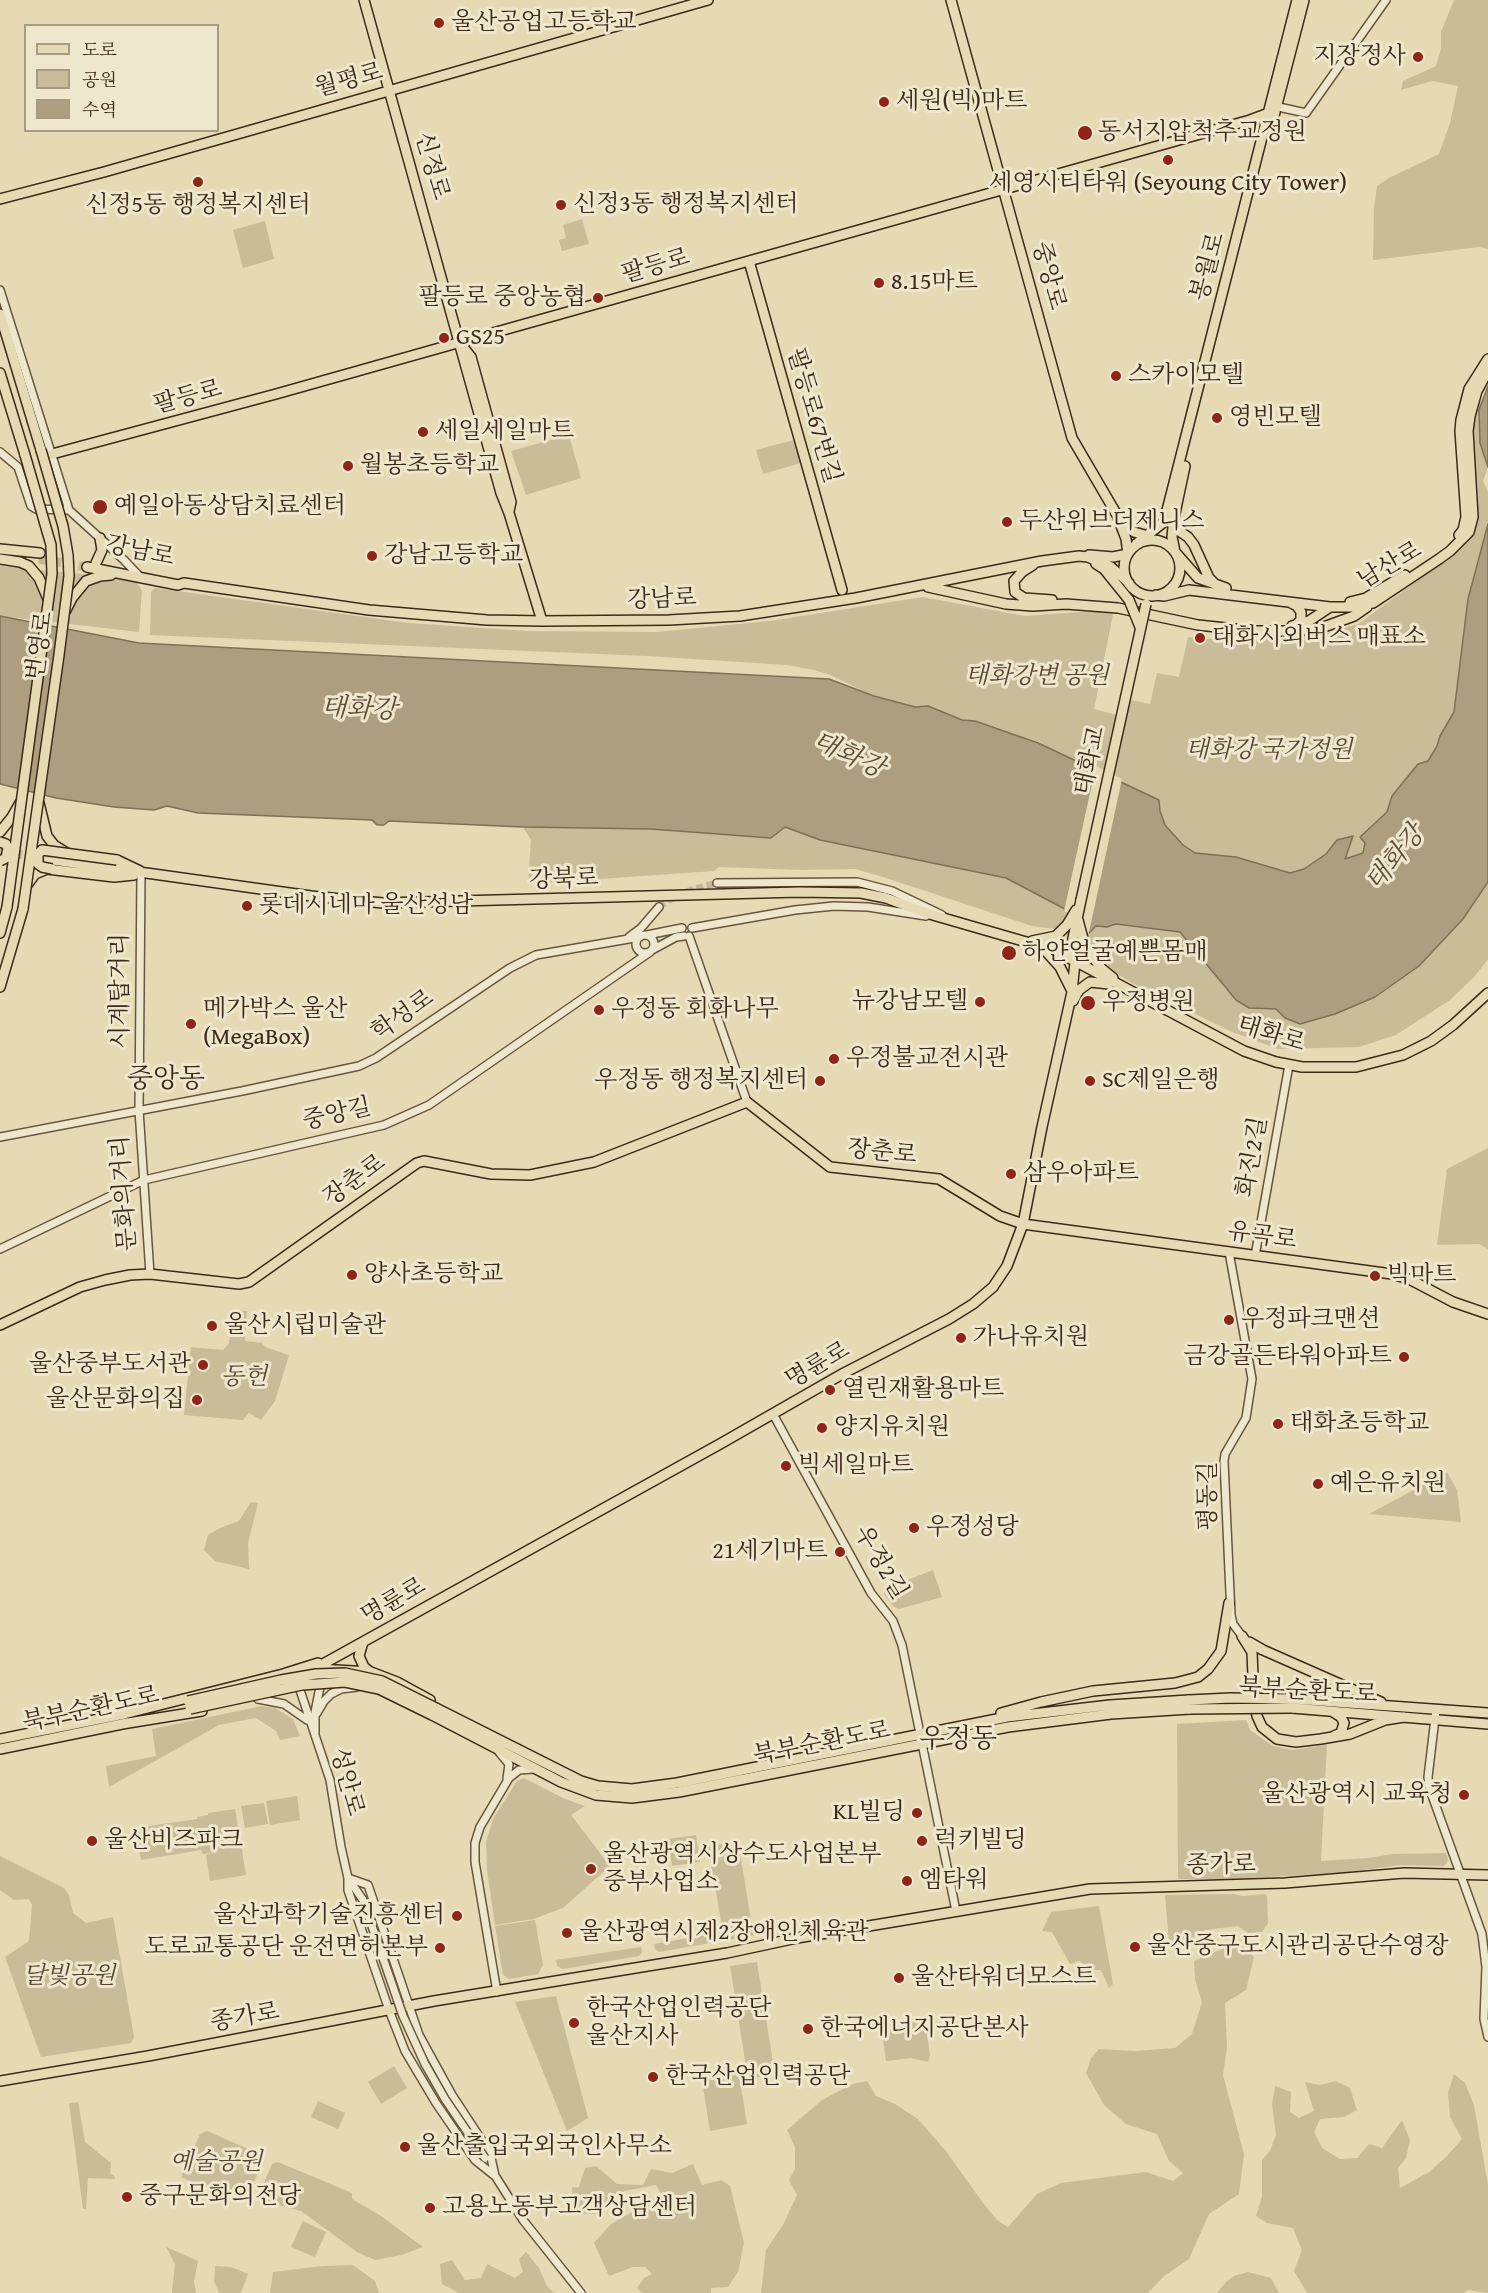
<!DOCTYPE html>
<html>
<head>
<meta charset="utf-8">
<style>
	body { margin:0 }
	#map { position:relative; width:1488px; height:2293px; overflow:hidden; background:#e5dab3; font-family:"Gentium Book Plus","Noto Serif KR",serif }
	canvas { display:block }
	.legend { position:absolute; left:24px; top:24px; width:195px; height:108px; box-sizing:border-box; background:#eee7ce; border:2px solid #a89b85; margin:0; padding:8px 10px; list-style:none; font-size:18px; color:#3e2a18 }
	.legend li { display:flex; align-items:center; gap:12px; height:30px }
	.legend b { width:30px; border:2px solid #a89b85 }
</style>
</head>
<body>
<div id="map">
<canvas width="1488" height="2293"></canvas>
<ul class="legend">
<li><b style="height:8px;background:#e5dab3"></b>도로</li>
<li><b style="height:16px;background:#c9bc99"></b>공원</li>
<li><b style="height:16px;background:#ac9e7e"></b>수역</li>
</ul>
</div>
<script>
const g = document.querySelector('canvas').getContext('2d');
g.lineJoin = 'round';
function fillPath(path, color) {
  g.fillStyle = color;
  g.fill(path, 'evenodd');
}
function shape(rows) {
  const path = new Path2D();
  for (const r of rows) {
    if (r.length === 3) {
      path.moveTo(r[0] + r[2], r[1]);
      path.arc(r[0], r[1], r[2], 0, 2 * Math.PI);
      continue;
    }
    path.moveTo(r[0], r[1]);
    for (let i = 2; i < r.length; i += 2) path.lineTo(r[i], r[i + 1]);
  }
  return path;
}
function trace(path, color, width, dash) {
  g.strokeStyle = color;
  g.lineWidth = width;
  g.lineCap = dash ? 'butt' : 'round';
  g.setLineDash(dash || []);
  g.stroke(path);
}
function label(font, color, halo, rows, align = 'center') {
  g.font = font + ' "Gentium Book Plus","Noto Serif KR",serif';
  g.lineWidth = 6;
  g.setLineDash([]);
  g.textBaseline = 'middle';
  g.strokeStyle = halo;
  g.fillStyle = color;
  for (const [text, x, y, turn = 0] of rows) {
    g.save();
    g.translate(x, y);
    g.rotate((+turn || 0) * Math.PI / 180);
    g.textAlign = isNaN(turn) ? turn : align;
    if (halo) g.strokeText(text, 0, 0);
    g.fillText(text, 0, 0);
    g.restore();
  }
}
fillPath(shape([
	[1454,0,1488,0,1488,249,1479,247,1373,260,1374,209,1377,186,1389,178,1439,154,1450,123,1458,86,1432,81,1401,90,1403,81,1436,66,1441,49,1441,32],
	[582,219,589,244,562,251,559,240,566,238,563,225],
	[265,221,274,259,243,268,233,230],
	[1484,396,1479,410,1480,443,1488,467,1483,481,1488,492,1488,524,1470,591,1454,712,1428,761,1418,764,1392,796,1387,812,1361,837,1365,843,1363,853,1344,860,1352,836,1337,840,1326,854,1304,869,1290,873,1236,857,1195,853,1183,846,1165,825,1159,811,1159,800,1038,743,975,721,962,720,928,706,915,707,874,696,830,675,814,670,787,665,647,656,150,635,151,592,155,588,408,623,527,631,656,632,770,621,923,597,1024,616,1095,611,1113,614,1094,709,1117,715,1121,698,1150,704,1157,673,1179,677,1188,637,1238,641,1320,635,1358,624,1432,570,1457,549,1473,517,1473,414],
	[569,435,581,478,526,495,511,451],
	[794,440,801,463,763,474,756,450],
	[0,566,81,574,136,582,142,590,139,632,0,616],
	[523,827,651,829,771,838,784,827,820,840,1006,878,1096,926,1107,927,1116,924,1180,932,1236,1000,1249,1008,1276,1009,1285,1018,1300,1024,1335,1014,1375,997,1419,966,1463,919,1488,882,1488,959,1475,976,1450,1000,1396,1035,1359,1047,1278,1049,1232,1032,1130,982,1113,971,1088,946,1055,929,1032,926,880,876,855,869,802,870,719,867,714,871,528,884,531,840],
	[1488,1148,1488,1249,1479,1244,1437,1245,1447,1169],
	[233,1310,247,1311,245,1341,262,1343,265,1347,289,1355,275,1401,261,1420,249,1413,243,1420,184,1415,191,1347,223,1350,229,1343],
	[1447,1472,1457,1490,1461,1522,1369,1514],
	[251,1502,258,1503,248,1543,249,1569,215,1561,204,1550,208,1535,220,1528,239,1521],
	[933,1570,942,1597,899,1609,893,1606,884,1594,885,1589],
	[262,1706,275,1708,293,1719,300,1736,280,1740,276,1731,256,1718,219,1725,109,1787,106,1766,156,1756,152,1729],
	[1246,1720,1250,1730,1273,1746,1292,1750,1327,1745,1321,1861,1368,1858,1393,1854,1446,1853,1448,1859,1447,1863,1443,1866,1400,1865,1341,1873,1230,1879,1178,1879,1177,1724],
	[524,1778,563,1798,585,1806,571,1815,610,1866,563,1908,533,1919,495,1925,487,1870,486,1842,493,1819,517,1781],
	[297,1796,300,1820,270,1825,266,1801],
	[264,1803,268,1824,245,1828,241,1806],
	[235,1809,246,1875,210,1881,206,1855,215,1853,211,1832,214,1853,203,1854,201,1850,141,1860,135,1828,197,1819,197,1817,208,1815,208,1813],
	[696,1835,700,1862,672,1866,668,1839],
	[738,1841,752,1926,787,1921,788,1924,784,1930,659,1952,655,1949,654,1944,723,1932,708,1847],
	[0,1856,64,1888,69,1895,73,1913,86,1923,113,1917,134,2037,131,2043,41,2057,5,1957,29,1941,32,1905,29,1899,14,1900,0,1890],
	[1233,1894,1242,1896,1265,1894,1267,1896,1268,1923,1262,1932,1248,1933,1238,1926,1229,1927,1205,1930,1185,1942,1169,1942,1165,1895],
	[1099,1906,1113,1984,1109,1988,1101,1970,1093,1970,1079,1961,1070,1964,1052,1932,1042,1931,1051,1912],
	[535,1920,543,1965,538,1974,509,1979,503,1975,495,1926],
	[1229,1946,1243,1946,1254,1957,1246,1990,1225,2003,1227,2047,1223,2075,1244,2154,1239,2194,1209,2214,1189,2259,1164,2276,1148,2293,761,2293,766,2250,783,2225,797,2195,789,2180,795,2169,795,2147,787,2130,822,2100,853,2084,867,2081,876,2096,895,2104,918,2119,945,2150,983,2203,997,2220,1008,2227,1037,2194,1061,2183,1146,2172,1173,2181,1183,2173,1169,2161,1157,2134,1126,2124,1104,2105,1086,2073,1091,2058,1099,2049,1135,2051,1175,2048,1192,2034,1202,2002,1195,1979,1194,1961],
	[641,1947,642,1952,639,1956,563,1969,557,1966,556,1960],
	[757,1962,775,2075,748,2079,730,1966],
	[556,1996,588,2118,567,2131,515,2002],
	[925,2021,930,2055,928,2062,911,2058,886,2061,881,2025],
	[394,2066,407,2088,381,2104,368,2082],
	[738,2068,747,2124,710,2131,701,2074],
	[1454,2074,1465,2083,1474,2105,1488,2185,1488,2293,1468,2290,1464,2293,1307,2293,1294,2271,1302,2250,1293,2228,1267,2223,1256,2216,1262,2197,1262,2160,1270,2151,1276,2135,1272,2104,1275,2086,1291,2092,1290,2112,1299,2118,1314,2111,1305,2082,1320,2085,1336,2081,1350,2088,1357,2110,1344,2117,1320,2119,1314,2132,1322,2148,1340,2159,1357,2158,1369,2144,1382,2148,1402,2120,1410,2140,1406,2158,1398,2168,1400,2188,1429,2172,1446,2157,1462,2139,1450,2117,1448,2093],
	[318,2101,345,2113,338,2129,311,2117],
	[78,2102,85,2142,111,2163,110,2173,114,2176,115,2179,88,2178,86,2209,83,2209,69,2103],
	[207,2131,262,2155,264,2159,248,2196,200,2186,181,2177,200,2134],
	[278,2162,352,2193,352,2199,381,2216,423,2247,401,2255,375,2260,357,2252,301,2211,257,2199,272,2164],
	[693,2164,702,2185,721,2180,730,2186,744,2243,738,2272,728,2287,711,2288,711,2293,642,2293,637,2288,644,2278,652,2274,645,2267,633,2267,609,2276,594,2243,611,2224,662,2195,656,2185,625,2191,608,2203,603,2214,573,2214,572,2187,579,2187,585,2168,596,2166,617,2184,643,2185,651,2169,672,2173],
	[303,2221,326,2232,315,2257,291,2247],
	[166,2247,198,2261,194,2281,196,2293,172,2293,175,2264],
	[526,2252,539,2268,547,2286,554,2293,459,2293,442,2284,440,2264,452,2260,465,2280,481,2278,487,2264,515,2278,523,2272,519,2259],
	[353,2265,375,2281,379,2293,270,2293,273,2272,323,2266],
	[215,2266,231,2267,248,2274,241,2293,219,2293,214,2281],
	[1248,2272,1271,2278,1279,2293,1217,2293,1226,2282,1234,2276]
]), '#c9bc99');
const water = shape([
	[1488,386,1488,467,1480,443,1479,410,1488,386],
	[1488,524,1488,882,1463,919,1419,966,1375,997,1335,1014,1300,1024,1285,1018,1276,1009,1249,1008,1236,1000,1180,932,1116,924,1107,927,1096,926,1087,935,1082,918,1006,878,820,840,785,827,771,838,651,829,523,827,389,821,384,825,377,825,372,820,198,813,167,806,154,810,114,807,56,798,0,784,0,616,139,643,829,679,874,696,915,707,928,706,962,720,975,721,1038,743,1159,800,1160,811,1165,825,1183,845,1195,853,1236,857,1290,873,1304,869,1326,854,1337,840,1353,836,1345,859,1363,853,1365,843,1360,837,1387,812,1392,796,1418,764,1428,761,1437,746,1440,736,1454,712,1468,599,1488,524]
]);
fillPath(water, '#ac9e7e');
trace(water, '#807055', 1.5);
fillPath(shape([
	[1096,766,1122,779,1088,937,1086,938,1080,920,1064,911]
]), '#e5dab3');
trace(shape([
	[659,907,669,900,691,890,717,883]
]), '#c4b794', 7, [7, 3.5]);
trace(shape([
	[39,559,87,567],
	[0,851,36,857]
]), '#c4b794', 9, [9, 4.5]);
const minor = shape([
	[1274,106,1306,113,1386,0],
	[0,290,69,510,36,509,31,506,18,467,0,452],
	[69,510,124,560,140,577],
	[141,873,139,1110,150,1274],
	[717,883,857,882,892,891,942,915],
	[692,928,795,910,834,906,868,907,926,916],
	[647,935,682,928],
	[645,944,9],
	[689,936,747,1102],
	[629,937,641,928,659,907],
	[652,950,676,937,684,936],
	[0,1137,242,1091,359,1066,376,1058,510,968,536,955,640,937],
	[0,1249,144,1180,384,1125,429,1105,650,952],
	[1229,1252,1252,1379,1246,1418,1225,1454,1224,1461,1231,1615,1233,1624,1242,1636],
	[1255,1256,1289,1065],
	[773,1414,871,1593,893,1621,902,1645,956,1911],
	[298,1684,330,1780,341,1847,348,1878,363,1900],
	[258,1699,284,1704,307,1720],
	[1436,1710,1428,1777,1429,1787,1482,1934,1486,1967,1484,2019,1488,2037],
	[317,1713,324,1701,331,1694,341,1689,357,1687],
	[315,1733,315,1712,321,1682],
	[499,1752,509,1764,507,1779],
	[348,1878,368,1885,419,2035,452,2095,490,2153,495,2176,475,2160,436,2103,405,2051,389,2010,348,1890,348,1878],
	[497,1992,475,1862,475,1843,480,1827,509,1778,519,1770,533,1769],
	[494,2174,523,2220,581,2293]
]);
const major = shape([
	[364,0,501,493,509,513,542,621],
	[951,0,1072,438,1117,515,1126,539,1128,554],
	[1274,116,1304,0],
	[0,199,104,172,708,0],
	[749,261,842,590],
	[0,314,41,450],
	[463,347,471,357,511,502,509,511],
	[0,373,25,455],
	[52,454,276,394,1250,120,1269,113],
	[1123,520,1126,527,1134,532,1148,536],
	[1173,527,1188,537,1194,545,1209,578,1215,584],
	[1459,535,1463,530,1466,517,1460,431,1461,420,1469,389,1488,359],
	[1152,568,28],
	[1136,544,1164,522,1297,0],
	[0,549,40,553],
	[1175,552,1172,537,1174,518,1185,466],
	[1176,553,1198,578,1226,588],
	[1089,555,1113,557,1128,554],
	[0,559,20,562,29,566,39,578,48,599],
	[96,563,102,550,100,538],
	[1096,564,1104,569,1129,600],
	[1033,565,1022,572,1014,581,1015,592,1024,598,1052,600],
	[87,567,178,585,184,583,369,610,487,620,542,621,669,620,740,616,856,598,1042,561,1079,556,1088,557,1111,567,1129,583],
	[928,587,1006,604,1033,606,1066,604,1118,608,1198,625,1254,631,1295,631,1321,628,1354,616,1367,607],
	[1156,595,1164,596,1189,590,1330,607,1357,607,1373,603,1439,559,1450,551,1469,532,1473,517,1468,431,1470,416,1477,391,1488,371],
	[1350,602,1366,598,1405,575],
	[1291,603,1297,606,1301,612,1301,620,1295,626],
	[66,610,72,598,86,581,100,576,111,575],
	[1292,626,1309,621,1330,607],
	[39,803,47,836,54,845,67,853],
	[0,832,12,817,20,803],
	[46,859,311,896,383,903,799,892,861,893,886,898,926,913,1054,950,1244,1051,1276,1062,1302,1067,1356,1067,1403,1055,1431,1041,1453,1025,1488,993],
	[117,860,140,871],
	[27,885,35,874,47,869,114,877,134,875],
	[1078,920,1085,946,1101,968,1113,978],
	[0,933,7,907],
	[1032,941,1056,936,1067,925,1076,910],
	[1042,947,1060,967,1071,989],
	[0,987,23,909],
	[1073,1001,1079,990,1090,982,1109,984],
	[0,1325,80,1287,105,1280,130,1275,150,1274,239,1284,249,1282,417,1163,424,1161,491,1174,530,1175,594,1162,747,1102,830,1167,939,1179,1000,1216,1023,1224,1392,1274,1409,1279,1453,1302,1488,1314],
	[1242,1636,1252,1652,1254,1700,1257,1716,1262,1727,1277,1739,1296,1742,1321,1739,1350,1734,1385,1720,1404,1717],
	[363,1642,359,1656,364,1667,369,1671],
	[1249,1642,1263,1650,1381,1702],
	[318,1669,371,1672,397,1682,430,1700],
	[305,1677,314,1669,720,1444,844,1373,949,1319,973,1304,993,1287,1007,1266,1023,1224,1042,1127,1072,992,1075,962,1072,943,1081,900],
	[1293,1699,1488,1713],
	[436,1708,581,1781,598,1786,632,1789,677,1783,1007,1717,1110,1705,1189,1700],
	[1292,1708,1488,1724],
	[1333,1712,1341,1717,1344,1723,1341,1733,1334,1736],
	[1001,1713,1041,1702,1093,1691,1175,1683,1198,1677,1208,1669,1221,1651,1229,1603],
	[120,1715,283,1674,318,1663],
	[432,1715,561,1782,596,1795,632,1798,679,1792,1008,1727,1111,1714,1190,1709],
	[122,1724,202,1711],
	[0,1739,124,1714],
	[0,1749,127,1723],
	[0,2081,148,2056,434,2001,727,1953,797,1938,1090,1889,1285,1883,1404,1873,1488,1875]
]);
trace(minor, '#68563f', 10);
trace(major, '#3e2a18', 12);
trace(minor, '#eee7ce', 7);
trace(major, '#e5dab3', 9);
const minorBridge = shape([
	[363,1900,403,2016,425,2064,445,2099,485,2158]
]);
const majorBridge = shape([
	[1129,600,1140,627],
	[0,842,6,844,8,848,6,858,0,861],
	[52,869,42,867,38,864,38,854,42,850,117,860],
	[1081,900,1146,604],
	[7,907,52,574,51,545,25,455],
	[23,909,59,655,69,576,68,555,63,526,41,450],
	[1189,1700,1231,1698,1293,1699],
	[188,1701,281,1680,316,1674,345,1673,382,1681,436,1708],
	[190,1709,302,1685,345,1682,379,1689,432,1715],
	[1190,1709,1292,1708]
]);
trace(minorBridge, '#68563f', 10, []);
trace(majorBridge, '#3e2a18', 12, []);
trace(minorBridge, '#eee7ce', 7);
trace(majorBridge, '#e5dab3', 9);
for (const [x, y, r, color] of [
	[439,23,6,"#8f2418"],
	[1418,57,6,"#8f2418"],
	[884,102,6,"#8f2418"],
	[1085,133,8,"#8f2418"],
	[1168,160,6,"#8f2418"],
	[198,182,6,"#8f2418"],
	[561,205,6,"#8f2418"],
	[879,283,6,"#8f2418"],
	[598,298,6,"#8f2418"],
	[444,338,6,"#8f2418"],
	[1116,376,6,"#8f2418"],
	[1217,418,6,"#8f2418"],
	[423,432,6,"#8f2418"],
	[348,466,6,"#8f2418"],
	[100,507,8,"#8f2418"],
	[1007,522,6,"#8f2418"],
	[372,556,6,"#8f2418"],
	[1200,638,6,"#8f2418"],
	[247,906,6,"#8f2418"],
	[1009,953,8,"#8f2418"],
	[980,1002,6,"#8f2418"],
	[1088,1003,8,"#8f2418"],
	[599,1010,6,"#8f2418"],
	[191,1024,6,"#8f2418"],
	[834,1059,6,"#8f2418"],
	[820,1081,6,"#8f2418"],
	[1090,1081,6,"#8f2418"],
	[1011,1174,6,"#8f2418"],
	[352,1275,6,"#8f2418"],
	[1375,1276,6,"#8f2418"],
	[1229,1320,6,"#8f2418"],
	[212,1326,6,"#8f2418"],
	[961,1338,6,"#8f2418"],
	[1404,1357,6,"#8f2418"],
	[203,1365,6,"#8f2418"],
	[830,1390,6,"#8f2418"],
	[197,1400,6,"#8f2418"],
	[1278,1424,6,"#8f2418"],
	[822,1428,6,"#8f2418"],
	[786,1466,6,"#8f2418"],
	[1318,1484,6,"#8f2418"],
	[914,1528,6,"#8f2418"],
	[840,1552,6,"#8f2418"],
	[1464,1795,6,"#8f2418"],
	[917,1813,6,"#8f2418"],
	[92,1841,6,"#8f2418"],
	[922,1841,6,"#8f2418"],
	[591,1869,6,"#8f2418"],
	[907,1881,6,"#8f2418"],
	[457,1916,6,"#8f2418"],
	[567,1933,6,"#8f2418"],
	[1135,1947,6,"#8f2418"],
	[440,1948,6,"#8f2418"],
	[899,1978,6,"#8f2418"],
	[574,2023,6,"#8f2418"],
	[808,2029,6,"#8f2418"],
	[653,2077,6,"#8f2418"],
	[405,2147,6,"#8f2418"],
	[127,2197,6,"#8f2418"],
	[430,2208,6,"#8f2418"]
]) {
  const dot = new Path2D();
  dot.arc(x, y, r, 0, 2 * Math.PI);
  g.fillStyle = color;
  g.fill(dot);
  trace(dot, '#eee7ce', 2);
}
label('24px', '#3e2a18', '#eee7ce', [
	["울산공업고등학교",451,23],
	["지장정사",1406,57,"right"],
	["세원(빅)마트",896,102],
	["동서지압척추교정원",1098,133],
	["세영시티타워 (Seyoung City Tower)",1168,184,"center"],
	["신정3동 행정복지센터",573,205],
	["신정5동 행정복지센터",198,206,"center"],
	["8.15마트",891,283],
	["팔등로 중앙농협",586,298,"right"],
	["GS25",456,338],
	["스카이모텔",1128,376],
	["영빈모텔",1229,418],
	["세일세일마트",435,432],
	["월봉초등학교",360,466],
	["예일아동상담치료센터",114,507],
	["두산위브더제니스",1019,522],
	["강남고등학교",384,556],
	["태화시외버스 매표소",1212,638],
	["롯데시네마 울산성남",259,906],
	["하얀얼굴예쁜몸매",1022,953],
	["뉴강남모텔",968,1002,"right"],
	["우정병원",1102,1003],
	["메가박스 울산",203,1010],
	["(MegaBox)",203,1038],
	["우정동 회화나무",611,1010],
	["우정불교전시관",846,1059],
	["우정동 행정복지센터",808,1081,"right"],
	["SC제일은행",1102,1081],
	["삼우아파트",1023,1174],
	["양사초등학교",364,1275],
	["빅마트",1387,1276],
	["우정파크맨션",1241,1320],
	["울산시립미술관",224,1326],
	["가나유치원",973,1338],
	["금강골든타워아파트",1392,1357,"right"],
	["울산중부도서관",191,1365,"right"],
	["열린재활용마트",842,1390],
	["울산문화의집",185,1400,"right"],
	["태화초등학교",1290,1424],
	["양지유치원",834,1428],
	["빅세일마트",798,1466],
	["예은유치원",1330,1484],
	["우정성당",926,1528],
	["21세기마트",828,1552,"right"],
	["울산광역시 교육청",1452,1795,"right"],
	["KL빌딩",905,1813,"right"],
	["울산비즈파크",104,1841],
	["럭키빌딩",934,1841],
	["울산광역시상수도사업본부",603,1855],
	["중부사업소",603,1883],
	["엠타워",919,1881],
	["울산과학기술진흥센터",445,1916,"right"],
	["울산광역시제2장애인체육관",579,1933],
	["울산중구도시관리공단수영장",1147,1947],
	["도로교통공단 운전면허본부",428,1948,"right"],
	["울산타워더모스트",911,1978],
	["한국산업인력공단",586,2009],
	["울산지사",586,2037],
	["한국에너지공단본사",820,2029],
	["한국산업인력공단",665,2077],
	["울산출입국외국인사무소",417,2147],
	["중구문화의전당",139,2197],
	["고용노동부고객상담센터",442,2208]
], 'left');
label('24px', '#3e2a18', '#eee7ce', [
	["월평로",349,81,-15],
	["신정로",431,166,74],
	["팔등로",656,267,-16],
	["봉월로",1209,267,-75],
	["중앙로",1048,276,75],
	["팔등로",188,398,-15],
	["팔등로67번길",813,416,74],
	["강남로",140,552,12],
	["남산로",1390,566,-30],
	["강남로",662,600,-2],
	["번영로",41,646,-82],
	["태화교",1091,761,-78],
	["강북로",564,880,-2],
	["시계탑거리",121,991,-90],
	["학성로",403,1016,-35],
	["태화로",1271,1035,17],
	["중앙길",337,1115,-13],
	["장춘로",882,1153,6],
	["화진2길",1253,1157,-80],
	["장춘로",355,1181,-36],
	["문화의거리",125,1193,-94],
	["유곡로",1262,1237,8],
	["명륜로",818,1366,-30],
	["평동길",1209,1496,-90],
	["우정2길",880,1563,59],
	["명륜로",394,1602,-30],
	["북부순환도로",1308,1692,3],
	["북부순환도로",91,1710,-12],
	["북부순환도로",822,1744,-11],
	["성안로",346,1782,75],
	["종가로",1221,1866,-1],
	["종가로",245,2018,-10]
]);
label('italic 24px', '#5a4732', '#eee7ce', [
	["태화강변 공원",1037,677],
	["태화강 국가정원",1269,751],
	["동헌",244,1378],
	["달빛공원",69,1977],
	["예술공원",216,2163]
]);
label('italic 26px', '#5f4d37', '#eee7ce', [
	["태화강",359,710,2],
	["태화강",848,756,24],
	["태화강",1396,859,-51]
]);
label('27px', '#3e2a18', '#eee7ce', [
	["중앙동",166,1080],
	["우정동",958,1740]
]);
</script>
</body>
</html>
